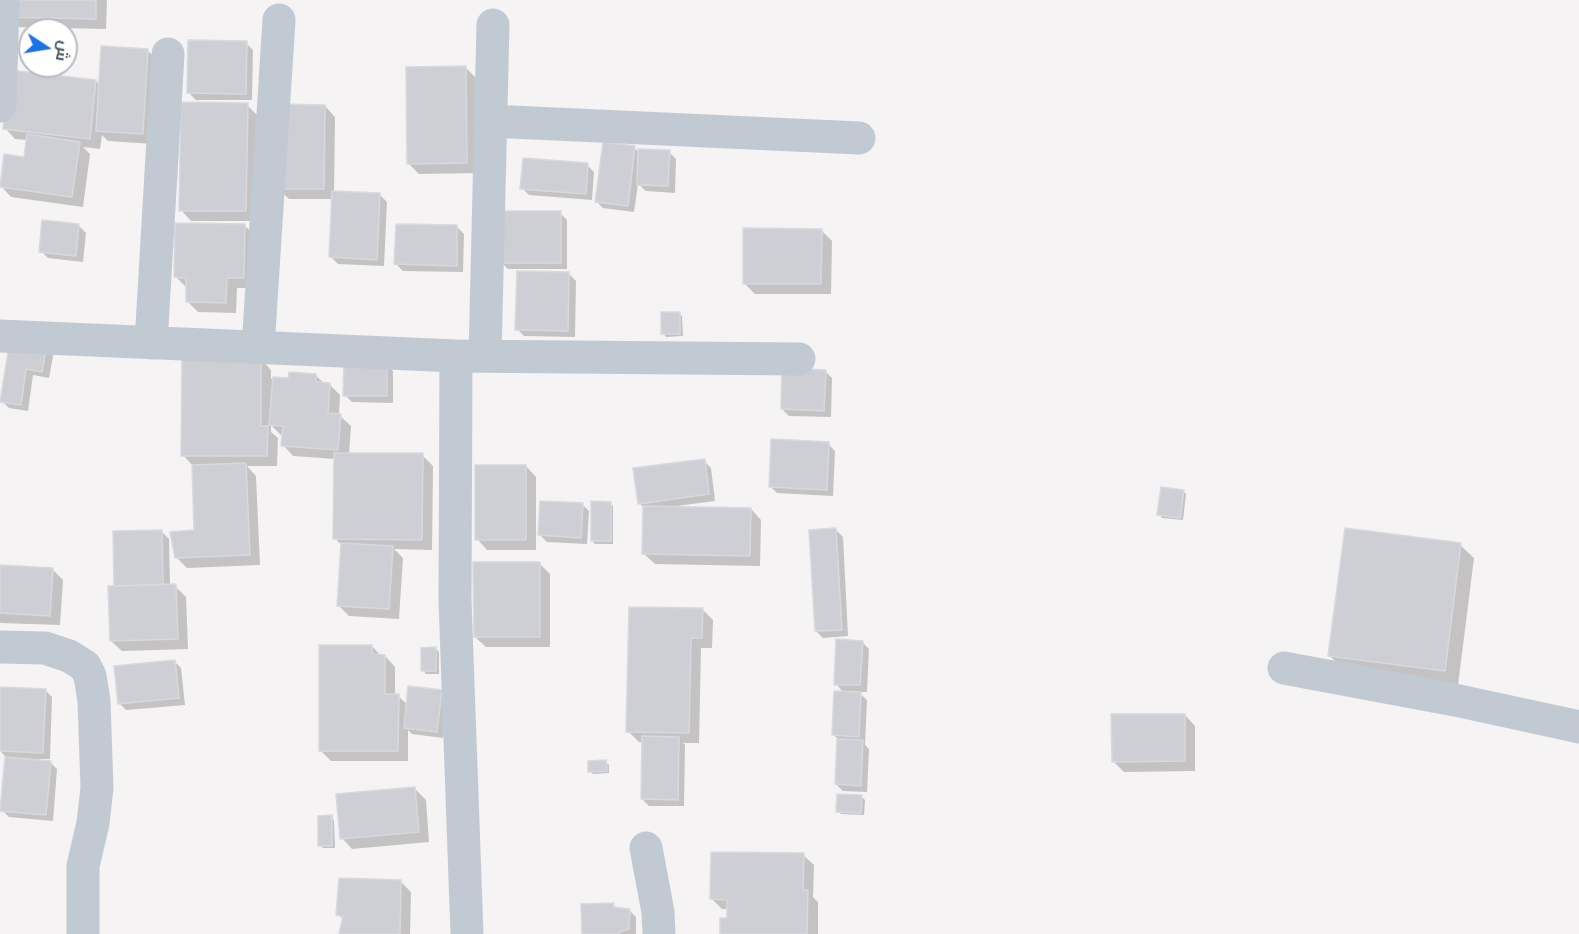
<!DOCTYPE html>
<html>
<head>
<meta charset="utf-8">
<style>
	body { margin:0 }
	#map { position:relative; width:1579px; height:934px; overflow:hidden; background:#f5f3f3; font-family:Manrope,Cairo,sans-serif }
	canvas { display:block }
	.north { position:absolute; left:18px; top:18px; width:60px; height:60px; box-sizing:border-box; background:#fff; border:2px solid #b7bbc0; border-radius:50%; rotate:102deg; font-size:16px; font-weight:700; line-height:24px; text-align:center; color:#4a5661 }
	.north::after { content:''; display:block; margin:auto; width:21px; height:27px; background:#1a73e8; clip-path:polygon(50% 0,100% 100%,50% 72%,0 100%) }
</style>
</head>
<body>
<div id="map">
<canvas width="1579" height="934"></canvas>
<div class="north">ش</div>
</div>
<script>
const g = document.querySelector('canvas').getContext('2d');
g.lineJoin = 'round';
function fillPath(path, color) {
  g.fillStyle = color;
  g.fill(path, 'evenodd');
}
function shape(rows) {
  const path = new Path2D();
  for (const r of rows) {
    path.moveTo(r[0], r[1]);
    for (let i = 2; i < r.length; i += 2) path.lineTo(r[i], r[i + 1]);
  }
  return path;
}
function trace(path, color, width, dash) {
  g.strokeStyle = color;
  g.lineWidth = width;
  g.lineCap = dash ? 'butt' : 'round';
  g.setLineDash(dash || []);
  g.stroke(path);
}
fillPath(shape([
	[4,0,107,0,106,29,14,27],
	[246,43,253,50,252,100,196,100,189,93],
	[147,50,158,61,153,144,108,141,102,135,100,149,83,147,90,154,83,207,11,197,1,186,25,159,28,140,15,139,5,128,96,81,100,86],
	[465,67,476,78,477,173,419,174,408,163],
	[247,105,258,116,256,221,191,221,181,210],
	[325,106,335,117,334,193,380,195,387,202,384,266,338,264,331,257,333,199,289,199,278,188],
	[634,148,640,153,669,152,676,159,675,193,646,191,638,184,634,212,603,208,596,201],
	[587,165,594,172,592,200,529,195,522,188],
	[560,213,567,220,567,269,508,269,501,262],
	[244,225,255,236,254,288,237,288,236,313,198,312,188,302,186,287,176,277],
	[79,226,86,233,83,262,48,258,41,251],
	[457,227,464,234,463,272,403,271,396,264],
	[821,230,832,241,831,294,755,294,744,283],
	[569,274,576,281,575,337,524,336,517,329],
	[679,313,682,316,683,336,666,337,663,333],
	[11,342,54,351,49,378,33,375,28,411,9,408,2,401],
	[261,359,271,370,271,379,290,380,315,375,325,384,330,385,340,395,339,415,351,426,349,454,422,455,433,466,432,550,394,549,403,558,399,619,349,616,338,605,342,546,335,538,336,459,293,456,283,445,284,436,281,435,271,425,271,432,278,438,277,466,247,466,256,476,260,565,187,568,176,557,195,531,193,466,183,455],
	[386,364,393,371,393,403,352,402,345,395],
	[825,371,832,378,831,417,789,416,782,409],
	[828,444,835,451,833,496,777,493,770,486],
	[704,461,711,468,715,501,677,506,677,508,751,509,761,520,760,566,655,564,644,554,645,509,639,503],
	[526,466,536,477,536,550,487,550,477,539],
	[1183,491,1186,494,1183,520,1162,518,1159,514],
	[610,503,613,506,613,544,595,544,592,541],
	[582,504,589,511,587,544,547,542,540,535],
	[836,530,843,537,848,636,823,638,816,631],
	[162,532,169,539,170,586,175,586,186,597,188,649,122,651,111,641,116,588],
	[1460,545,1474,558,1458,685,1344,670,1330,656],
	[539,563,550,574,550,647,486,647,475,637],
	[0,567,52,569,63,580,60,625,0,623],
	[702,609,713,620,712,648,701,648,699,743,683,743,685,745,684,806,649,806,642,799,643,742,639,742,628,731],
	[862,642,869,649,867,692,858,692,867,700,865,745,869,749,867,792,843,791,836,784,838,739,834,735,844,693,836,684],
	[372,646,381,656,385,656,395,667,395,696,398,696,408,705,441,692,448,699,443,738,412,734,408,730,408,761,331,761,320,750],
	[436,649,439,652,439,674,426,674,423,670],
	[174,661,181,668,185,705,126,710,119,703],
	[45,690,52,697,50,759,39,759,38,761,50,762,57,769,53,821,9,817,2,810,6,757,0,751,0,734],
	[1185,715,1195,726,1195,771,1124,772,1113,761],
	[606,762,609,765,609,773,593,774,590,771],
	[415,789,426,800,429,842,352,849,342,838],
	[862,797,865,800,864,815,841,814,838,811],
	[331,817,334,820,335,848,323,848,320,845],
	[803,855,814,865,813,897,818,902,818,934,721,934,728,919,729,909,722,909,712,899],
	[400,881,411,892,410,934,341,934,344,920,338,914],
	[613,905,617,909,629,910,636,917,636,934,583,934]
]), '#0003');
const building = shape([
	[3,0,96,0,96,19,2,17,3,0],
	[188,40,247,41,246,94,187,93,188,40],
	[101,46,148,49,143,134,96,131,101,46],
	[466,66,467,163,407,164,406,67,466,66],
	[10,70,96,80,90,139,3,129,10,70],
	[181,102,248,103,246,211,179,211,181,102],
	[278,104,325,105,324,189,277,189,278,104],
	[27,134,80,142,72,197,0,187,4,154,24,157,27,134],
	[603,142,635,146,628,206,595,202,603,142],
	[638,149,670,150,668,186,637,185,638,149],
	[523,158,588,163,586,194,520,189,523,158],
	[332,191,380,193,377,260,329,257,332,191],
	[500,211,561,211,561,263,500,263,500,211],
	[42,220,79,224,76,256,39,252,42,220],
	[175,223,245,224,244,278,227,278,226,303,186,302,186,278,174,277,175,223],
	[396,224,457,225,457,266,394,264,396,224],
	[743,228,822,229,821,284,743,284,743,228],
	[517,271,569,272,568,331,515,330,517,271],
	[661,312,680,312,680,334,661,334,661,312],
	[10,340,47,343,42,372,26,369,21,405,0,402,10,340],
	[182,357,261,358,261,426,268,426,267,456,181,456,182,357],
	[344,362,387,362,387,396,343,396,344,362],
	[782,368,826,370,824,411,781,409,782,368],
	[289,372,316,374,316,382,330,383,328,413,341,414,338,450,281,446,283,426,269,425,273,377,288,378,289,372],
	[771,439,829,442,827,490,769,487,771,439],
	[334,453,423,453,422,540,333,539,334,453],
	[705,459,709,494,638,504,633,468,705,459],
	[246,463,250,555,175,558,170,532,194,530,192,465,246,463],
	[475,465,526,465,526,540,475,540,475,465],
	[1161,487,1184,490,1180,518,1157,515,1161,487],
	[540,501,583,503,581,538,538,535,540,501],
	[591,501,611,502,611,541,591,541,591,501],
	[643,506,751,508,750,556,642,554,643,506],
	[836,528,842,630,815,631,809,530,836,528],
	[1345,528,1461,543,1445,671,1328,656,1345,528],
	[162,530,163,585,114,586,113,531,162,530],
	[341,543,393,546,389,609,337,606,341,543],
	[473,562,540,562,540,637,474,637,473,562],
	[0,565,53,568,50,616,0,613,0,565],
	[176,584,178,639,110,641,108,586,176,584],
	[629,607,703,608,702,638,691,638,689,733,626,732,629,607],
	[836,639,863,641,860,685,834,685,836,639],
	[319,645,372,645,372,654,385,655,385,694,399,694,398,751,319,751,319,645],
	[436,647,436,671,421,671,421,648,436,647],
	[175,660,179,698,118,704,114,666,175,660],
	[408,686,442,690,437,732,404,728,408,686],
	[0,687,46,689,43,753,0,751,0,687],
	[834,691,861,692,859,737,832,735,834,691],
	[1111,714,1185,714,1185,761,1112,762,1111,714],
	[642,736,679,737,678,800,641,799,642,736],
	[837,739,863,740,861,786,835,784,837,739],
	[5,757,51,761,46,815,0,811,5,757],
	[606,760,607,771,588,772,588,761,606,760],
	[415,787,419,832,340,839,336,794,415,787],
	[837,794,862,795,861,813,836,812,837,794],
	[332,815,332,846,318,846,318,816,332,815],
	[711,852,804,853,803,890,808,890,807,934,720,934,720,918,727,918,727,900,710,899,711,852],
	[339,878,401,880,400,934,339,934,343,916,336,915,339,878],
	[614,903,613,907,630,909,629,929,619,932,618,934,582,934,581,904,614,903]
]);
fillPath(building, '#cdcfd5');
trace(building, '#d7d9de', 1.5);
trace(shape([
	[0,106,3,0],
	[490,121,859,138],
	[0,336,456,356,799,359],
	[151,343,168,54],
	[258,348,279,20],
	[456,356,455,600,467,934],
	[485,356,493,25],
	[0,647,45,648,69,656,85,666,90,676,94,701,97,788,93,823,83,866,83,934],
	[1284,668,1455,700,1579,727],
	[646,848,658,912,659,934]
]), '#c1cad2', 33);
</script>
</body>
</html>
